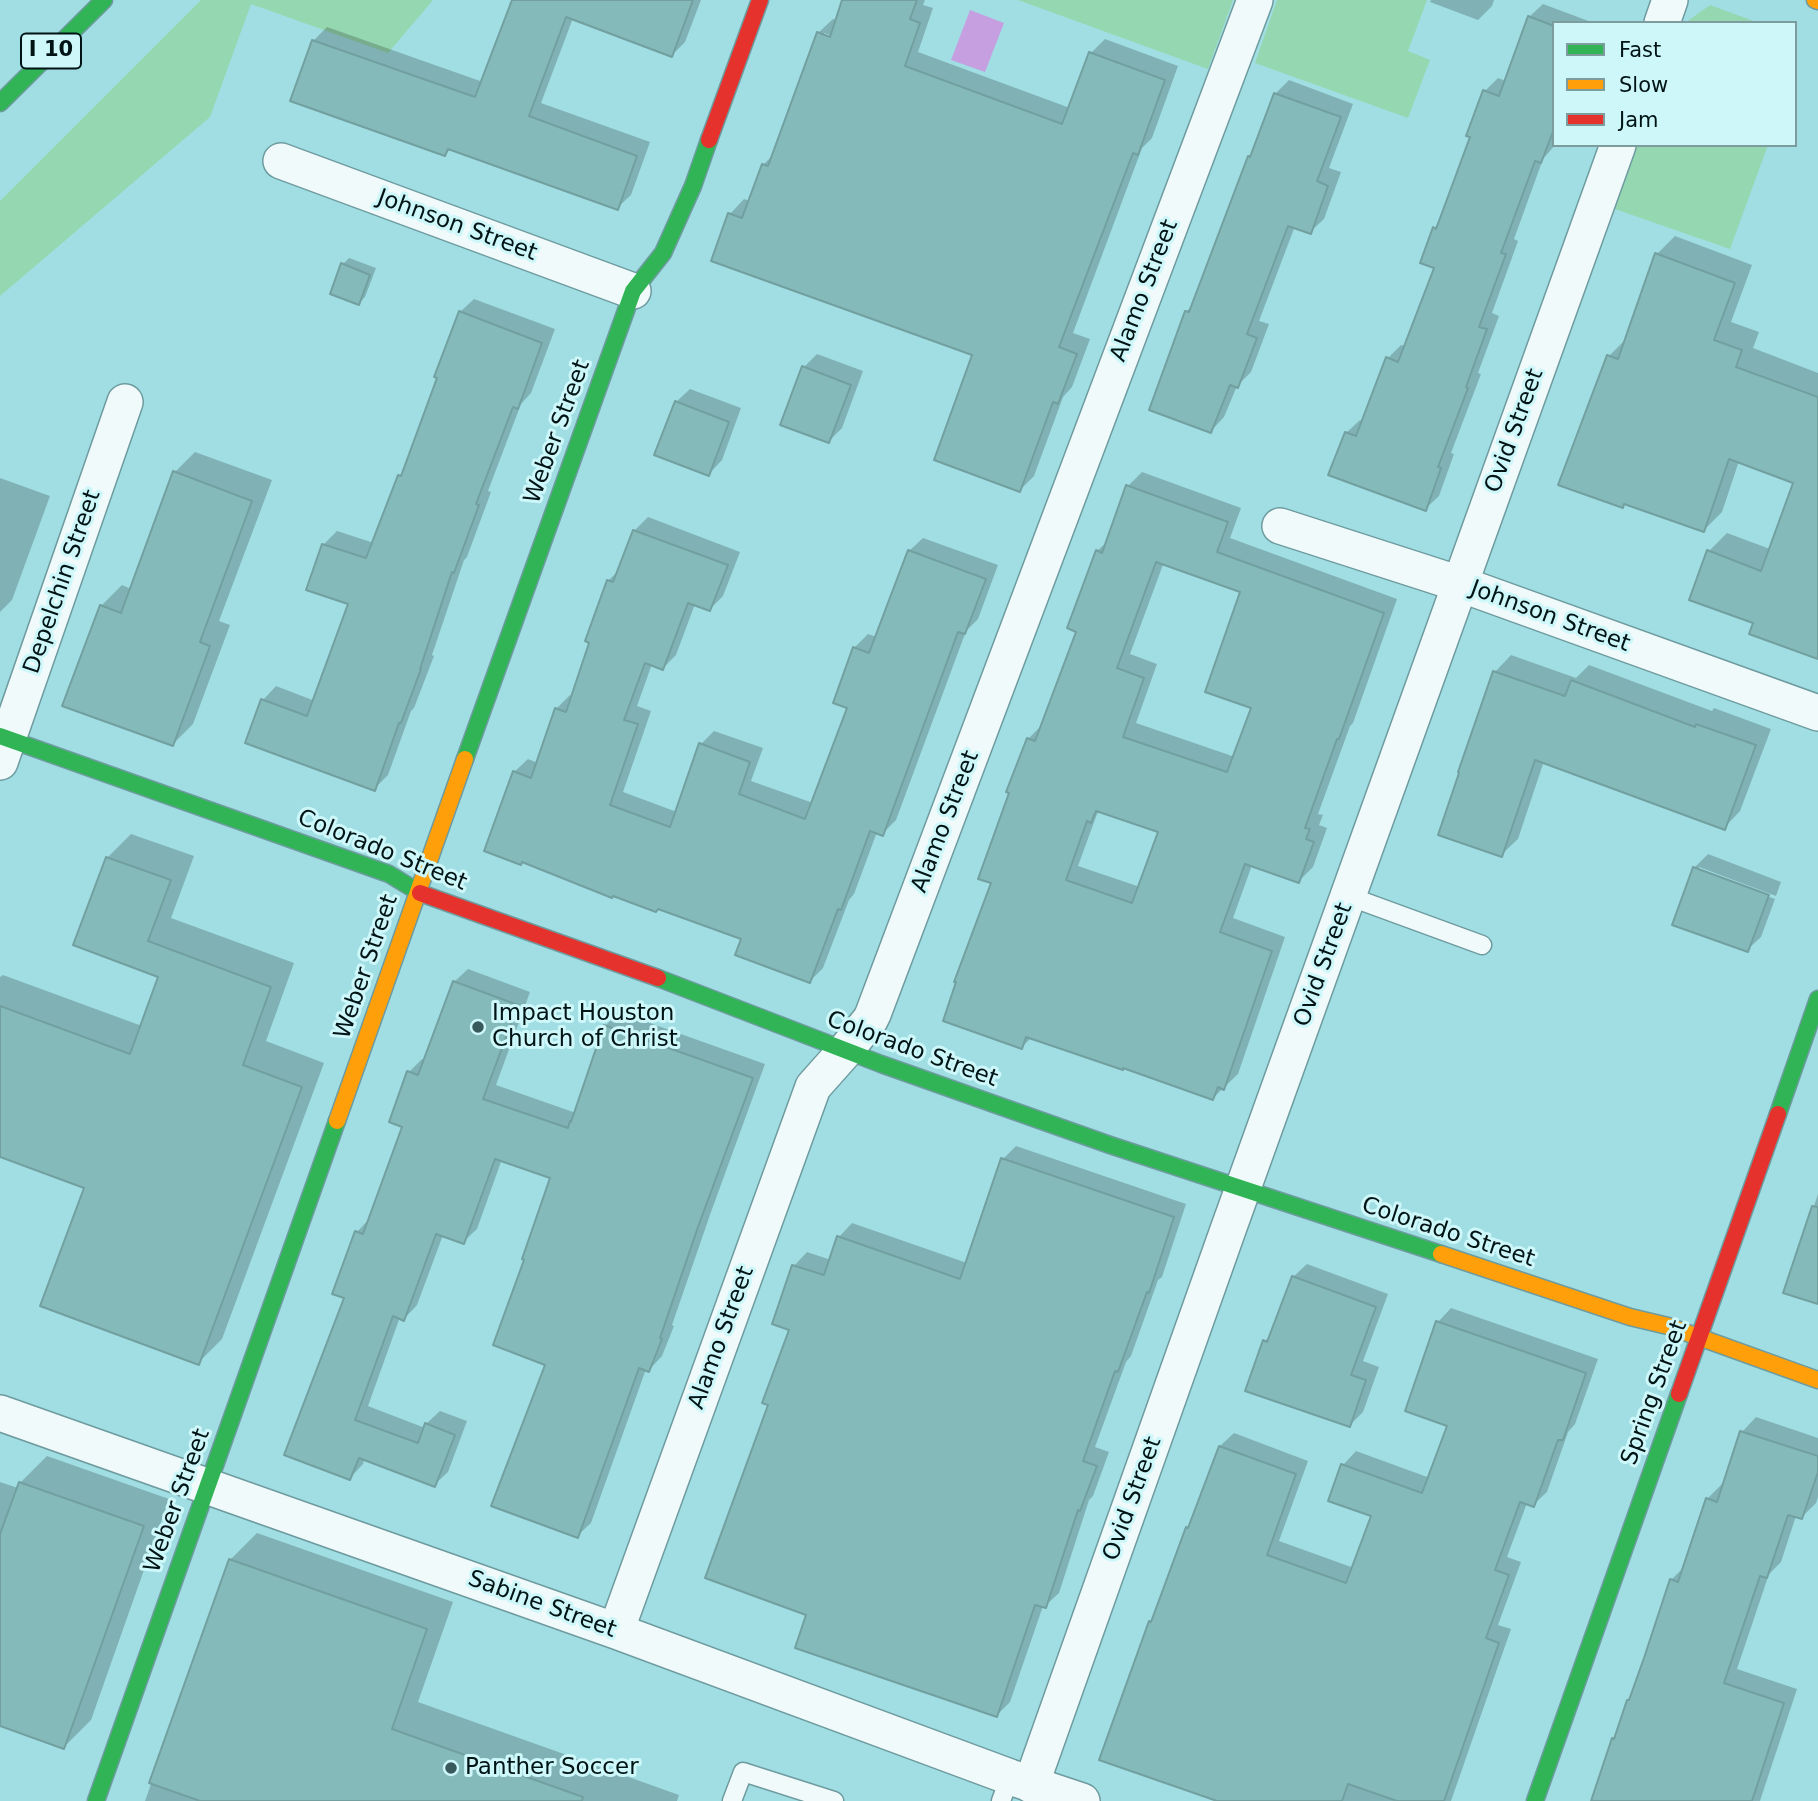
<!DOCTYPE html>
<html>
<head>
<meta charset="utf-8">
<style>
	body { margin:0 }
	#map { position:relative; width:1818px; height:1801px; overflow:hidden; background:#a0dee3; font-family:"DejaVu Sans",sans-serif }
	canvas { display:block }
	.legend { position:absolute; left:1552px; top:21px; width:245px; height:126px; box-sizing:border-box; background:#cef7fa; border:2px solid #7c9c9e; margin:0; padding:9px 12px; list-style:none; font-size:21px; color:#001315 }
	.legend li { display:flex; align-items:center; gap:14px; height:35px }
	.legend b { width:35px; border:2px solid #7c9c9e }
</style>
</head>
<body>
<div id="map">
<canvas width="1818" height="1801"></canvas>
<ul class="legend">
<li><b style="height:9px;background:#30b455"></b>Fast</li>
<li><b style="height:9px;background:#ff9f0a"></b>Slow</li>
<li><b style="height:9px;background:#e5322d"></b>Jam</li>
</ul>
</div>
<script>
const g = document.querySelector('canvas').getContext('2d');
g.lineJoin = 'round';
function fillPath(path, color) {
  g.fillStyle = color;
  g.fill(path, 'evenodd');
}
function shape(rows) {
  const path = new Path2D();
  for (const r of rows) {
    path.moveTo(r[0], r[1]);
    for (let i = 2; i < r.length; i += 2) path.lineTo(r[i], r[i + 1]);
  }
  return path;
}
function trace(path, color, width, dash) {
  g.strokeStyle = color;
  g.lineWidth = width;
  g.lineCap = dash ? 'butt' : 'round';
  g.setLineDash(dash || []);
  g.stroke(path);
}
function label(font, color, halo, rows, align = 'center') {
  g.font = font + ' "DejaVu Sans",sans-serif';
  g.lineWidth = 6;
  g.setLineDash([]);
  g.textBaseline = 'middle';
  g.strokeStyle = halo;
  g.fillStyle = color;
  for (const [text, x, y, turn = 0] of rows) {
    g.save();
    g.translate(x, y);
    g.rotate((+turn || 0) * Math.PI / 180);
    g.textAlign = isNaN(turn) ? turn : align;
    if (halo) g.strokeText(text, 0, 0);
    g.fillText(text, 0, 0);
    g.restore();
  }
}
fillPath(shape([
	[201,0,433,0,388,53,251,4,210,117,0,296,0,201],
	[1018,0,1233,0,1208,69],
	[1277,0,1427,0,1408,51,1430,60,1408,118,1255,63],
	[1710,5,1759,23,1685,23],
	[1635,145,1768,145,1730,249,1612,208]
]), '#95d7b0');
fillPath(shape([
	[970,10,1004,23,985,72,951,60]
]), '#c59fe0');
fillPath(shape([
	[520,0,701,0,685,42,672,55,573,18,541,103,650,142,631,195,617,208,451,149,445,154,313,41,327,27,483,82],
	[844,0,925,0,923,5,933,8,918,52,1070,108,1091,53,1105,39,1178,66,1152,138,1142,148,1073,333,1090,339,1072,387,1063,397,1034,476,1020,490,974,354,713,259,730,214,744,199,750,201,763,165,774,154,818,33,833,19,837,20],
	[824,33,838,38,824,36],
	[1431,0,1494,0,1492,6,1478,20,1430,2],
	[1543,4,1594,23,1554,23,1554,145,1555,145,1543,159,1514,239,1518,241,1492,313,1499,316,1478,373,1481,374,1451,453,1454,454,1439,496,1425,509,1346,433,1360,420,1364,421,1388,358,1401,345,1406,346,1437,267,1434,228,1441,222,1472,136,1485,91,1498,78,1506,81,1529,17],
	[1289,80,1353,104,1329,168,1341,172,1324,219,1310,232,1295,226,1259,321,1269,324,1251,372,1237,386,1224,417,1211,431,1186,312,1194,304,1275,94],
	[1675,236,1752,265,1731,322,1759,332,1753,348,1818,373,1818,657,1756,622,1709,551,1727,533,1770,549,1795,482,1739,461,1722,512,1704,530,1625,503,1622,506,1609,356,1628,337,1657,254],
	[349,258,376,268,365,297,359,303,343,264],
	[474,299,555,329,531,393,521,404,488,491,491,492,467,557,464,560,432,655,434,656,414,708,411,711,388,775,374,789,263,700,276,686,315,701,350,603,323,545,337,531,374,543,399,476,405,470,460,312],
	[817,354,863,371,842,428,829,441,804,367],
	[690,389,741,408,722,460,709,474,676,402],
	[195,452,272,480,219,621,230,625,193,724,173,744,101,606,122,585,131,589,175,472],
	[1142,472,1241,508,1230,538,1397,599,1353,723,1350,726,1318,814,1323,815,1319,825,1327,828,1313,867,1299,881,1252,865,1233,918,1285,937,1238,1074,1213,1098,1032,1037,1022,1047,993,882,1028,739,1043,724,1078,631,1097,551,1108,541,1128,486],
	[1164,562,1242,591,1254,707,1235,757,1136,723,1157,664,1130,654],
	[1101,811,1160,831,1140,887,1078,866,1097,814],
	[0,478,50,496,12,600,0,612],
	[648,517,740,552,723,596,710,609,695,604,676,655,663,668,652,664,637,706,651,711,623,792,677,812,701,744,714,731,763,748,751,781,813,803,849,707,854,648,868,634,877,637,909,551,923,538,998,565,978,619,966,631,896,820,882,834,877,832,854,894,849,900,823,968,810,981,743,938,659,907,514,772,528,759,538,763,556,709,570,695,573,696,608,581,619,570,634,531],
	[1511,655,1576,678,1589,665,1712,711,1714,708,1771,729,1740,811,1724,828,1544,761,1518,839,1501,855,1495,672],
	[131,834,194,856,171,918,294,963,266,1041,324,1063,222,1339,198,1363,86,1187,0,1155,0,977,3,975,142,1026,160,976,107,858],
	[1708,854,1781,882,1776,896,1699,867,1699,871,1775,899,1761,937,1747,950,1694,868],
	[468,969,530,992,496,1085,576,1113,605,1026,619,1012,765,1064,711,1212,672,1325,674,1326,662,1356,649,1370,646,1369,591,1523,577,1536,547,1364,527,1259,552,1177,502,1159,477,1229,463,1242,443,1235,417,1305,404,1319,400,1317,368,1406,425,1428,426,1424,440,1411,467,1421,448,1472,434,1485,365,1458,363,1464,350,1478,347,1297,357,1232,370,1218,405,1125,409,1072,422,1059,425,1060,454,982],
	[1016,1146,1186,1204,1162,1277,1158,1280,1131,1356,1126,1362,1095,1447,1109,1452,1093,1496,1089,1500,1059,1593,1045,1606,1043,1606,1010,1702,997,1715,808,1614,770,1404,792,1328,794,1266,807,1252,831,1260,839,1237,852,1223,967,1263,1003,1159],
	[1818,1194,1818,1302,1786,1291],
	[1307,1264,1388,1294,1363,1361,1379,1367,1363,1412,1350,1425,1265,1341,1272,1334,1293,1277],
	[1451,1308,1598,1359,1575,1424,1568,1432,1547,1492,1533,1505,1527,1503,1507,1557,1521,1562,1498,1625,1511,1629,1451,1801,1221,1801,1101,1759,1151,1622,1154,1619,1187,1528,1192,1523,1220,1446,1234,1433,1308,1461,1279,1541,1354,1568,1373,1515,1330,1500,1343,1465,1356,1451,1430,1478,1449,1424,1438,1322],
	[1756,1417,1818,1438,1818,1497,1816,1503,1802,1517,1796,1516,1781,1562,1769,1574,1737,1669,1797,1689,1760,1801,1593,1801,1613,1739,1617,1735,1632,1697,1671,1580,1686,1565,1707,1499,1722,1484,1724,1485,1742,1432],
	[47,1456,169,1499,91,1720,64,1747,0,1724,0,1482,18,1488,20,1483],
	[257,1533,453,1602,418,1702,679,1795,677,1801,145,1801,230,1560]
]), '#0003');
const building = shape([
	[512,0,693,0,672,57,566,17,529,116,637,156,618,210,448,149,445,156,290,101,312,40,475,97,512,0],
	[842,0,917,0,910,19,920,23,905,66,1062,124,1089,52,1165,80,1138,155,1133,153,1059,347,1077,354,1058,404,1053,402,1020,492,934,460,972,355,711,261,728,213,742,218,762,164,768,166,817,32,830,37,842,0],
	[1528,16,1554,26,1554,129,1541,163,1535,161,1501,253,1506,254,1479,327,1487,329,1466,387,1468,388,1438,467,1441,468,1426,511,1328,475,1345,432,1356,436,1386,357,1398,362,1434,268,1420,263,1433,227,1436,229,1470,137,1466,136,1483,90,1499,96,1528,16],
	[1274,93,1341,117,1317,181,1328,186,1311,234,1288,226,1247,334,1257,338,1238,388,1230,385,1211,433,1149,410,1185,311,1189,312,1248,156,1250,157,1274,93],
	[1655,253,1735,283,1714,340,1742,350,1736,367,1818,397,1818,659,1749,634,1753,623,1689,600,1707,550,1761,571,1793,483,1729,459,1704,532,1624,504,1623,508,1558,485,1607,355,1618,359,1655,253],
	[341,263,370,275,359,305,330,294,341,263],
	[459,311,542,343,518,409,513,407,476,504,479,505,454,573,452,572,420,669,421,669,401,723,399,723,375,791,245,743,261,699,307,716,348,604,306,590,322,544,366,558,398,475,401,476,437,378,434,377,459,311],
	[802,366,851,385,829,443,780,425,802,366],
	[675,401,729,422,709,476,654,455,675,401],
	[173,471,252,501,200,642,210,646,173,746,62,706,100,605,121,613,173,471],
	[1126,485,1228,522,1217,552,1384,613,1339,739,1337,739,1305,828,1310,829,1306,839,1314,842,1299,883,1245,864,1220,932,1272,951,1224,1090,1218,1087,1213,1100,1123,1068,1123,1070,1026,1037,1022,1049,943,1021,956,982,954,982,991,883,978,879,1009,793,1006,792,1027,738,1035,741,1076,632,1067,628,1096,550,1102,553,1126,485],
	[1156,562,1240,592,1205,692,1251,708,1227,772,1123,737,1144,678,1117,668,1156,562],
	[1096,811,1158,832,1132,903,1066,880,1087,821,1091,823,1096,811],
	[633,530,728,565,710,611,688,603,663,670,645,663,624,720,638,724,610,805,670,827,699,743,750,762,739,794,805,819,847,708,833,703,853,647,869,653,908,550,986,579,965,634,958,632,883,836,870,831,841,910,838,909,810,983,735,955,741,939,658,909,656,912,613,896,612,898,522,862,521,865,484,851,513,771,531,778,555,708,566,712,589,643,585,641,607,580,613,582,633,530],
	[1493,671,1565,696,1571,680,1695,727,1696,724,1756,745,1725,830,1535,760,1502,857,1438,835,1459,773,1458,772,1493,671],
	[106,857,171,880,148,941,271,987,243,1065,302,1087,199,1365,40,1306,84,1188,0,1157,0,1006,130,1054,158,977,73,945,106,857],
	[1693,867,1769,895,1748,952,1672,925,1693,867],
	[453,981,518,1005,483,1099,568,1128,570,1121,571,1122,604,1025,753,1078,698,1227,660,1338,662,1339,649,1372,639,1368,578,1538,491,1506,545,1365,493,1345,524,1260,522,1259,550,1178,495,1159,464,1244,436,1234,404,1321,393,1316,355,1420,418,1443,425,1423,455,1435,435,1487,359,1458,350,1480,284,1455,344,1298,332,1294,355,1231,363,1234,402,1127,389,1122,407,1071,418,1075,453,981],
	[1001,1158,1174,1217,1149,1293,1147,1292,1118,1372,1115,1371,1083,1461,1097,1466,1080,1511,1078,1510,1046,1608,1035,1605,997,1717,795,1648,806,1615,705,1578,768,1405,762,1403,789,1330,772,1324,792,1265,824,1275,837,1236,960,1279,1001,1158],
	[1812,1206,1818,1207,1818,1304,1783,1293,1812,1206],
	[1292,1276,1376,1307,1351,1375,1366,1380,1350,1427,1245,1391,1263,1340,1267,1342,1292,1276],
	[1436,1321,1586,1373,1563,1440,1558,1440,1534,1507,1520,1502,1495,1570,1509,1575,1486,1638,1499,1643,1444,1801,1397,1801,1348,1784,1342,1801,1217,1801,1099,1760,1149,1621,1151,1622,1186,1527,1188,1528,1219,1446,1296,1474,1267,1555,1346,1583,1371,1516,1328,1501,1341,1464,1422,1493,1447,1426,1405,1411,1436,1321],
	[1740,1431,1818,1456,1818,1472,1802,1519,1788,1515,1767,1578,1760,1576,1724,1683,1784,1703,1752,1801,1591,1801,1612,1738,1614,1739,1627,1700,1629,1700,1644,1658,1670,1579,1678,1582,1706,1498,1717,1502,1740,1431],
	[19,1482,144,1526,64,1749,0,1726,0,1534,19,1482],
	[229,1559,427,1629,392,1729,583,1797,582,1801,200,1801,149,1783,229,1559]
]);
fillPath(building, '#84bbba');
trace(building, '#729f9f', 2);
const lane = shape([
	[1348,896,1482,945],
	[732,1801,743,1772,834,1801],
	[1001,1801,1010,1777]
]);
const street = shape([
	[1662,23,1670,0],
	[281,161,633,291],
	[1280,526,1460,584,1818,713],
	[0,762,125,402],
	[0,1413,616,1631,1010,1777,1082,1801],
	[616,1631,813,1087,845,1051,870,1020,873,1014,1255,0],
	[1031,1785,1229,1227,1618,145]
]);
const fast = shape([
	[0,103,104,0],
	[0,736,389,874,420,893],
	[465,759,633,291,663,253,693,186,709,140],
	[658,978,881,1064,1110,1145,1441,1254],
	[1778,1114,1818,999],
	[96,1801,337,1121],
	[1535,1801,1679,1394]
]);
const slow = shape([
	[1815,0,1818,1],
	[337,1121,465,759],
	[1441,1254,1630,1317,1668,1326,1818,1380]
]);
const jam = shape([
	[709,140,760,0],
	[420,893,658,978],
	[1679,1394,1778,1114]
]);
trace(lane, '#6e9b9f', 21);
trace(street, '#6e9b9f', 38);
trace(fast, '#6e9b9f', 19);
trace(slow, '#6e9b9f', 19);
trace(jam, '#6e9b9f', 19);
trace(lane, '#f1fafb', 18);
trace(street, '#f1fafb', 35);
trace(fast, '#30b455', 16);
trace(slow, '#ff9f0a', 16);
trace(jam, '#e5322d', 16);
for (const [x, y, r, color] of [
	[478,1027,7,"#385a5d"],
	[451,1768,7,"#385a5d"]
]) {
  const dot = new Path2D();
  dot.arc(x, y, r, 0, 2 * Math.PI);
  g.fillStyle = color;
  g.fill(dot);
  trace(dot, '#cef7fa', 2.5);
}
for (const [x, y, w] of [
	[51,51,60]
]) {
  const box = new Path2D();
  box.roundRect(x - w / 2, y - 17.5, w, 35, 5);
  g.fillStyle = '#cef7fa';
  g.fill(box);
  trace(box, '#001315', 2);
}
label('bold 21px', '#001315', null, [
	["I 10",51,51]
]);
label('23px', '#001315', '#cef7fa', [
	["Johnson Street",457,226,20],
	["Alamo Street",1145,291,-69],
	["Ovid Street",1515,431,-70],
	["Weber Street",558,432,-70],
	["Depelchin Street",63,582,-71],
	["Johnson Street",1550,617,20],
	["Alamo Street",946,822,-69],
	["Colorado Street",382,851,22],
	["Ovid Street",1324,965,-70],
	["Weber Street",367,967,-71],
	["Colorado Street",912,1050,20],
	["Colorado Street",1448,1233,18],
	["Alamo Street",722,1338,-70],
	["Spring Street",1655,1393,-70],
	["Ovid Street",1133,1499,-70],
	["Weber Street",178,1501,-70],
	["Sabine Street",542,1605,20]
]);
label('23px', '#001315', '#cef7fa', [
	["Impact Houston",492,1014],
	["Church of Christ",492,1040],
	["Panther Soccer",465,1768]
], 'left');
</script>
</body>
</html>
